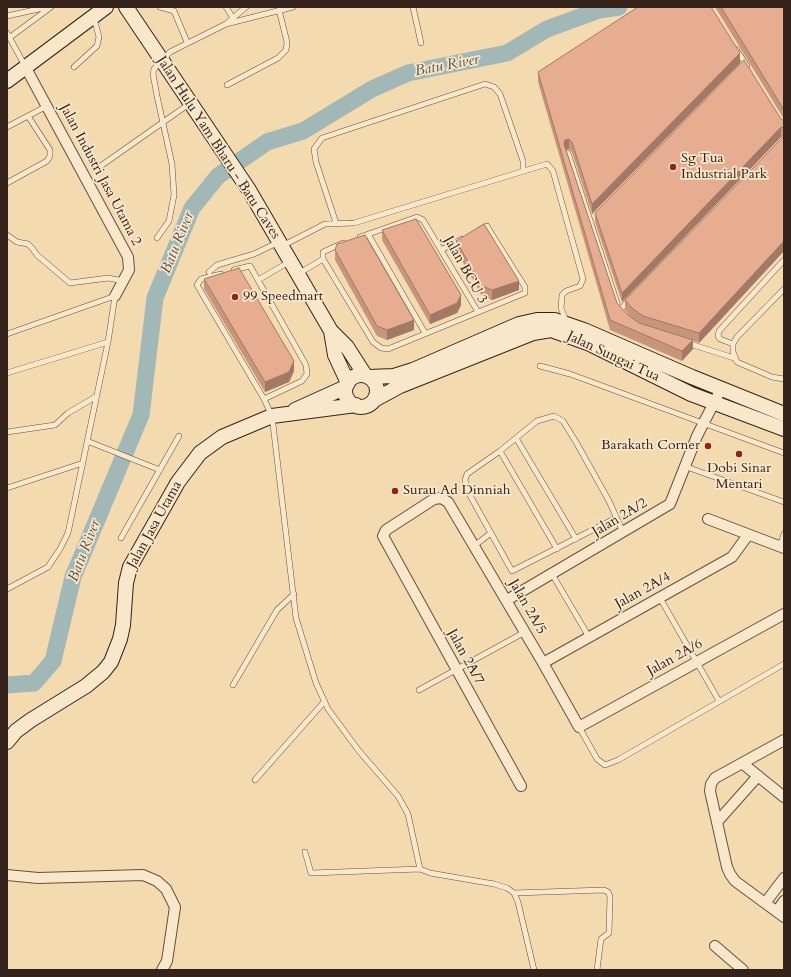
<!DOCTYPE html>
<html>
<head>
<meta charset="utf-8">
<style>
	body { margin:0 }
	#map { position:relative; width:791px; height:977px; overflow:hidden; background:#f4daaf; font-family:Cardo,serif }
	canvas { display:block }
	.frame { position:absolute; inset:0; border:8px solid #35221a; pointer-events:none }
</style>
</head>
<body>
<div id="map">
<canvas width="791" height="977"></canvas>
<div class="frame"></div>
</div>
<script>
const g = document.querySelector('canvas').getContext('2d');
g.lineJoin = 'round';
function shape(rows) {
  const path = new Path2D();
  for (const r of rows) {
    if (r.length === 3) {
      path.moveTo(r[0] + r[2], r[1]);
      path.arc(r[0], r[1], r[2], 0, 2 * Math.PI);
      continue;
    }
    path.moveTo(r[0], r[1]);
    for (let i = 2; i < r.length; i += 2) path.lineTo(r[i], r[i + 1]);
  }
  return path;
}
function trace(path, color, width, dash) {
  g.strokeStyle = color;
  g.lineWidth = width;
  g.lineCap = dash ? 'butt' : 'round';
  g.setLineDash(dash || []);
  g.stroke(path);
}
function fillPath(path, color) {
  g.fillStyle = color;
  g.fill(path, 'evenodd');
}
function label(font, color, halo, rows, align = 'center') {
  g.font = font + ' Cardo,serif';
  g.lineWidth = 3.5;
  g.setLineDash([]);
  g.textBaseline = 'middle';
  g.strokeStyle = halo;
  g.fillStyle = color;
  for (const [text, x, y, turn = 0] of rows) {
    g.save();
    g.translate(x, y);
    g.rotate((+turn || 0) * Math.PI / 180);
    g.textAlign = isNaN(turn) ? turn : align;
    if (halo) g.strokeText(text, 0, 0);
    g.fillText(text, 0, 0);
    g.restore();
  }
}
trace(shape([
	[7,685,34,683,53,661,73,577,141,415,155,298,192,208,218,176,267,142,303,131,372,89,408,73,507,53,547,29,599,10,619,7]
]), '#a1b8b6', 17);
const lane = shape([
	[160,7,174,11,187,42],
	[226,7,233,18],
	[413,7,421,43],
	[7,16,48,7],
	[227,23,246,7],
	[7,33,25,66],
	[9,38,51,7],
	[736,49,747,66],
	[74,67,97,46,99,37,94,18],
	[227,85,278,58,286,50,287,42,279,10],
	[7,127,47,106],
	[568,153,619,309],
	[95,170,189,104],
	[7,183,47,161,50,156,50,150,28,116],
	[336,223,316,162,314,149,322,138,485,84,494,87,500,94,523,161,523,171],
	[368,234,425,333],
	[7,235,17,242,28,244,32,248,37,255,70,283,108,278,124,281],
	[360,237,417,217,423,220,478,312],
	[157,238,169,221,174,195,172,164,157,96,153,74,154,69,170,52,226,24,293,7],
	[343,243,323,252,323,259,373,342,381,348,388,349,525,293,525,287,488,228,487,226,481,229],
	[282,246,325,224,354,223,547,164,553,171,583,279,580,286,566,291,562,295,561,308,566,321],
	[441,250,462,239],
	[234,270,250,266,306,365,307,374,302,381,264,399,272,416,296,618,316,683,328,709,359,751,398,796,408,814,420,869],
	[209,272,217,265,254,254,279,242],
	[221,274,201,279,197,285,264,399],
	[298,274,323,259],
	[258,280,289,262],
	[784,289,737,337,733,344,733,352,737,362,772,377,784,379],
	[620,310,630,299],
	[7,334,115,296,108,342,68,533,60,549,48,567,7,589],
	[687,343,734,358],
	[733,344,720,339,718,336,719,331,784,260],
	[540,366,570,374,784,453],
	[7,373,108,342],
	[7,432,55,425,68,413,97,396],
	[516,438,576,539],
	[87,441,160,470],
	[500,451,557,549],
	[684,466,784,502],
	[7,488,83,463],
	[616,518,512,571,467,490,465,480,467,474,500,451,537,421,554,416,563,421,576,442,609,501,623,532],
	[121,538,179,436],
	[474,546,491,533],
	[780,546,784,534],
	[552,574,589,637],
	[660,598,719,701],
	[233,685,277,610,294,594],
	[419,690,525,632],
	[579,727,597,759,605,765,618,760,784,664],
	[255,780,324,702],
	[305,852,311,873,420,869,430,873,494,884,507,888,514,893,518,902,534,970],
	[514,893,604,890,608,892,610,896,609,933,601,939,597,970]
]);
const street = shape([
	[26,68,128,257,129,270,115,296],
	[708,519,784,548],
	[507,600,670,504,697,436,721,389],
	[543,663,732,557,748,535],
	[784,740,715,778,711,784,710,791,727,867,730,874,735,881,784,917],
	[742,763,784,797],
	[521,786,383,536,386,530,434,499,441,498,448,502,543,663,579,727,784,614],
	[717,822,758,776],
	[7,875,38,878,143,875,157,881,166,889,175,907,167,961,162,970],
	[766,902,784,878],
	[777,911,784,901],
	[715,946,743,970]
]);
const secondary = shape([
	[126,7,249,190,331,331,347,347,365,375],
	[7,81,106,7],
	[331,331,335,355,348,383],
	[361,391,16],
	[369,377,394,376,413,370,519,324,537,320,555,320,584,330,692,377,784,414],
	[374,400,400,386,533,333,551,330,590,344,691,394,784,429],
	[295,410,346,387],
	[7,742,16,731,31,720,86,686,103,672,111,662,120,639,123,625,126,583,130,567,178,482,200,453,222,437,272,416,356,405]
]);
trace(lane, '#65503f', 6);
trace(street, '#65503f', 12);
trace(secondary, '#35221a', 16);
trace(lane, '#f8e7cb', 5);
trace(street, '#f8e7cb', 10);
trace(secondary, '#f8e7cb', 14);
fillPath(shape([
	[715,7,784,7,784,119],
	[740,63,592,214,572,152,569,149,566,150,617,303,627,314,631,318,625,310,625,300,783,137,781,137,622,302,595,222,595,213,781,119,784,121,784,251,699,343,693,341,693,349,682,361,610,330,538,82,538,72],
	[382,230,461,305,457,313,430,324,382,240],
	[456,241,519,290,492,300,482,296,456,250],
	[335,250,414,330,387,340,377,336,335,260],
	[204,279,294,371,289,382,265,392,204,289]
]), '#c7957c');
fillPath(shape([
	[740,53,740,63,592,214,592,204],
	[781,127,781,137,622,302,622,293],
	[569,139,569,149,565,150,564,144,565,140],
	[784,241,784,251,699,343,699,333],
	[519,281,519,290,492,300,492,290],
	[461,295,461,305,457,313,430,324,430,315],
	[414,320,414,330,387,340,387,330],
	[693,340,693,349,682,361,682,351],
	[294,361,294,371,289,382,265,392,265,382]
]), '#a27965');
const building = shape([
	[638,7,711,7,740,53,592,204,572,142,569,139,565,140,564,144,617,303,627,314,639,323,693,340,682,351,610,320,538,72,638,7],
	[721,7,784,7,784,110,721,7],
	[744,60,781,119,784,121,784,128,781,127,622,293,595,213,744,60],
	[784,136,784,241,699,333,643,316,632,308,625,300,784,136],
	[416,219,461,295,457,303,430,315,382,230,416,219],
	[484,224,519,281,492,290,482,286,456,241,484,224],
	[365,235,414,320,387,330,377,326,335,250,337,244,365,235],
	[239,268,294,361,289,372,265,382,204,279,239,268]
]);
fillPath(building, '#e7ad90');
trace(building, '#a27965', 1);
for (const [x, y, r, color] of [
	[673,167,4,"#8f2418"],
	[235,297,4,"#8f2418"],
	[708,446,4,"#8f2418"],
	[739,454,4,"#8f2418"],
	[395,491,4,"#8f2418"]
]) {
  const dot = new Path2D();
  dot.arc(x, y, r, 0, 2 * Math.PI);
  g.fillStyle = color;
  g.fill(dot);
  trace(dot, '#f8e7cb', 1.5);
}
label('14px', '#35221a', '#f8e7cb', [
	["Jalan Hulu Yam Bharu - Batu Caves",218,148,57],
	["Jalan Industri Jasa Utama 2",100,175,62],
	["Jalan BCU 3",465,270,61],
	["Jalan Sungai Tua",613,357,25],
	["Jalan 2A/2",620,518,-31],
	["Jalan Jasa Utama",155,525,-61],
	["Jalan 2A/4",643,591,-29],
	["Jalan 2A/5",527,607,60],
	["Jalan 2A/7",465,657,61],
	["Jalan 2A/6",675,658,-29]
]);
label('14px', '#35221a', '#f8e7cb', [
	["Sg Tua",681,159],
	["Industrial Park",681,175],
	["99 Speedmart",243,297],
	["Barakath Corner",700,446,"right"],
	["Dobi Sinar",739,469,"center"],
	["Mentari",739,485,"center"],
	["Surau Ad Dinniah",403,491]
], 'left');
label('italic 15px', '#554f49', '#f8e7cb', [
	["Batu River",447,66,-11],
	["Batu River",178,243,-68],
	["Batu River",85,551,-69]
]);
</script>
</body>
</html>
